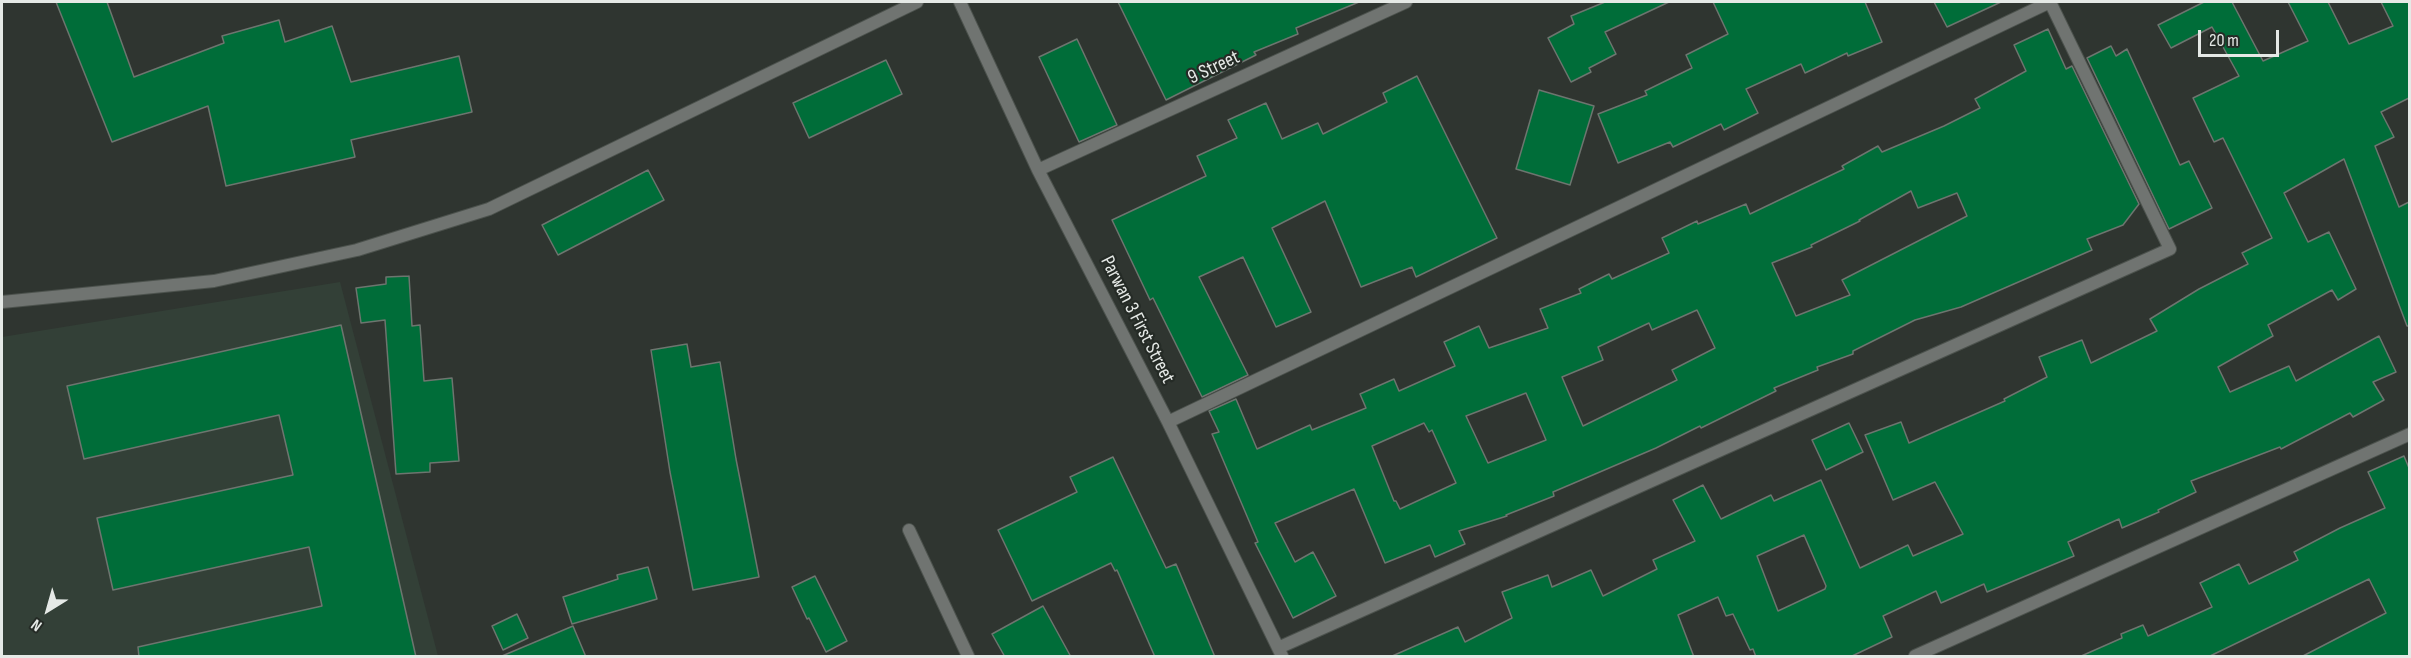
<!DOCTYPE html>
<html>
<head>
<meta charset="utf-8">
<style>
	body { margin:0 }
	#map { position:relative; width:2411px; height:658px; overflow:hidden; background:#2f3530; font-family:"Sofia Sans Condensed",sans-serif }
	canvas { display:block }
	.frame { position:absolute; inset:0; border:3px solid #e5e9e6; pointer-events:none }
	.north { position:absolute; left:18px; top:580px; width:60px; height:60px; -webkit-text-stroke:4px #252b26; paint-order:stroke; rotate:217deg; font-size:16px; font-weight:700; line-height:24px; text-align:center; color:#e5e9e6 }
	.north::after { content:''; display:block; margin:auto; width:21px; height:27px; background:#e5e9e6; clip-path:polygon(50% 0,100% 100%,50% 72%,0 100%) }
	.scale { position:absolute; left:2198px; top:30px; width:81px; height:27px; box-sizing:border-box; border:3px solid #e5e9e6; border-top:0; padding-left:8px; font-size:18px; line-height:21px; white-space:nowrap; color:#e5e9e6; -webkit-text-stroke:4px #252b26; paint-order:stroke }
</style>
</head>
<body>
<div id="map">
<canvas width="2411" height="658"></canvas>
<div class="frame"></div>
<div class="north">N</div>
<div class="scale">20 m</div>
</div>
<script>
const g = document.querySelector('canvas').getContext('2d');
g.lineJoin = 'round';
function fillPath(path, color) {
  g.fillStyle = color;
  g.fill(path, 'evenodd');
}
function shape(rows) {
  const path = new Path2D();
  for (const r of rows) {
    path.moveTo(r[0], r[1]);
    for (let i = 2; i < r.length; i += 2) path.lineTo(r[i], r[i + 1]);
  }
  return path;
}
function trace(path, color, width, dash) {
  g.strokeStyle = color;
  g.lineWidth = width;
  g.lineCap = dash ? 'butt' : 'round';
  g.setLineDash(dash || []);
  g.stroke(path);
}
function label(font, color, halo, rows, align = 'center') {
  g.font = font + ' "Sofia Sans Condensed",sans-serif';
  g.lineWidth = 4.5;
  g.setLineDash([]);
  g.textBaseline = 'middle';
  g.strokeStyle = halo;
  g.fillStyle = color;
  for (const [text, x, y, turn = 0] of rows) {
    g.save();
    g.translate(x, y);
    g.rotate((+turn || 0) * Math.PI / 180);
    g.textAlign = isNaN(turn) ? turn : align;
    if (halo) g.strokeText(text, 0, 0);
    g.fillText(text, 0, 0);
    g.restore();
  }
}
fillPath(shape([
	[340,282,438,656,2,656,2,337]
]), '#334037');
const building = shape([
	[56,2,107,2,134,77,224,43,222,36,279,20,285,42,332,26,351,82,459,56,472,112,351,140,355,157,226,186,208,106,112,142,56,2],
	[1118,2,1359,2,1296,28,1298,34,1254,52,1256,55,1166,100,1118,2],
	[1605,2,1669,2,1605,32,1616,54,1589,68,1591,72,1571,82,1548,38,1574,24,1571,16,1605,2],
	[1713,2,1865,2,1882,42,1848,56,1847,53,1805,73,1801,64,1746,89,1758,113,1724,130,1721,124,1673,147,1670,142,1618,163,1598,114,1647,95,1645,91,1692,68,1686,55,1728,34,1713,2],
	[1934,2,2001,2,1947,27,1934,2],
	[2204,2,2232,2,2263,61,2308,41,2288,2,2328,2,2349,44,2393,26,2381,2,2409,2,2409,98,2381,112,2394,137,2375,146,2399,207,2409,202,2409,326,2407,326,2344,159,2284,193,2308,242,2329,232,2356,289,2338,300,2332,290,2268,325,2273,336,2218,367,2230,392,2289,366,2296,381,2379,336,2396,372,2373,382,2384,400,2353,417,2350,413,2281,449,2280,447,2191,481,2196,492,2158,510,2159,512,2122,528,2119,519,2068,542,2074,556,1987,592,1984,584,1941,603,1936,591,1883,616,1892,637,1850,657,1756,657,1753,649,1750,650,1733,614,1726,616,1718,597,1678,615,1694,657,1390,657,1458,627,1465,642,1512,618,1502,592,1548,575,1552,587,1591,570,1603,596,1657,569,1653,560,1695,541,1673,500,1703,485,1721,519,1771,495,1774,501,1821,480,1860,568,1908,545,1913,556,1963,534,1935,482,1893,500,1865,435,1901,422,1909,443,2005,401,2004,399,2047,377,2039,357,2082,340,2091,363,2157,331,2150,319,2199,289,2248,264,2242,253,2272,238,2223,138,2214,142,2193,98,2239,76,2212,27,2171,48,2158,25,2204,2],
	[1804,535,1826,586,1825,589,1778,611,1757,556,1804,535],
	[2048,29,2066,69,2072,66,2139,204,2123,225,2087,239,2092,250,1961,307,1915,320,1853,351,1853,354,1817,367,1818,370,1774,388,1776,391,1701,428,1700,426,1656,448,1553,492,1554,496,1506,515,1507,516,1459,531,1465,544,1435,557,1430,545,1385,563,1354,489,1275,523,1295,562,1313,552,1336,596,1293,618,1255,543,1258,542,1212,434,1219,432,1209,411,1236,399,1257,449,1310,425,1312,430,1366,408,1360,394,1394,379,1399,391,1455,366,1444,342,1479,326,1489,348,1548,328,1540,309,1581,293,1579,289,1609,274,1612,279,1669,253,1662,238,1697,221,1698,224,1746,204,1750,214,1844,169,1842,166,1878,146,1882,152,1944,126,1980,108,1975,99,2026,71,2014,45,2048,29],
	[1911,191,1918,208,1957,193,1967,216,1842,280,1850,295,1796,316,1772,263,1812,247,1811,245,1860,221,1859,220,1911,191],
	[1697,310,1715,348,1672,370,1677,380,1583,426,1562,377,1603,360,1598,347,1649,323,1652,330,1697,310],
	[1526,393,1546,440,1488,463,1466,416,1526,393],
	[1424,423,1429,432,1432,430,1456,483,1400,509,1396,501,1394,501,1372,446,1424,423],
	[1077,39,1117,125,1079,142,1039,57,1077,39],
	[2111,46,2116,56,2127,49,2180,165,2189,161,2212,208,2169,229,2087,58,2111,46],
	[886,60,902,94,809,138,793,103,886,60],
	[1417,76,1497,238,1416,277,1412,267,1361,287,1325,201,1272,228,1311,312,1276,327,1243,257,1199,277,1248,375,1202,397,1153,298,1150,300,1112,220,1206,176,1197,156,1237,138,1228,120,1266,103,1282,139,1318,123,1323,134,1387,102,1383,93,1417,76],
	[1539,90,1594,106,1570,185,1516,169,1539,90],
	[648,170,664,200,558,255,542,225,648,170],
	[409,276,412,326,420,325,424,381,452,378,459,461,430,463,430,472,396,474,385,320,361,323,356,288,386,284,386,277,409,276],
	[341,325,416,657,139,657,138,647,322,606,309,547,113,590,97,518,293,475,279,415,84,459,67,386,341,325],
	[687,344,691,367,720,362,736,459,759,577,693,590,670,472,651,350,687,344],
	[1849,423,1863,452,1826,470,1812,440,1849,423],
	[2404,456,2409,468,2409,657,2301,657,2386,613,2369,579,2208,657,2079,657,2122,638,2121,634,2143,625,2148,636,2212,607,2200,583,2239,564,2249,584,2298,560,2294,552,2340,528,2385,508,2368,472,2404,456],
	[1113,457,1166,568,1176,564,1215,657,1155,657,1117,570,1115,571,1111,563,1032,601,998,530,1077,492,1070,477,1113,457],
	[648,567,657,599,572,624,563,597,618,579,617,575,648,567],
	[815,576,847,641,826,652,809,618,807,619,792,587,815,576],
	[1043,606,1071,657,1005,657,992,634,1043,606],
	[517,614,528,638,503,650,492,626,517,614],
	[573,626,586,657,502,657,502,656,573,626]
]);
fillPath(building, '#006d39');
trace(building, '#6d756f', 1.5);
const street = shape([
	[960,2,1038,170,1168,422,1282,656],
	[1038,170,1406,2],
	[2,302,214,281,357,250,489,209,917,2],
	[1168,422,2050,2],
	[909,530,968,656],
	[1278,648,2170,249,2050,2],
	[1915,656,2410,434]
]);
trace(street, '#4c524d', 14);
trace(street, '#707471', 12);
label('20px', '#e5e9e6', '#252b26', [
	["9 Street",1214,68,-25],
	["Parwan 3 First Street",1137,320,63]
]);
</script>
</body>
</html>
